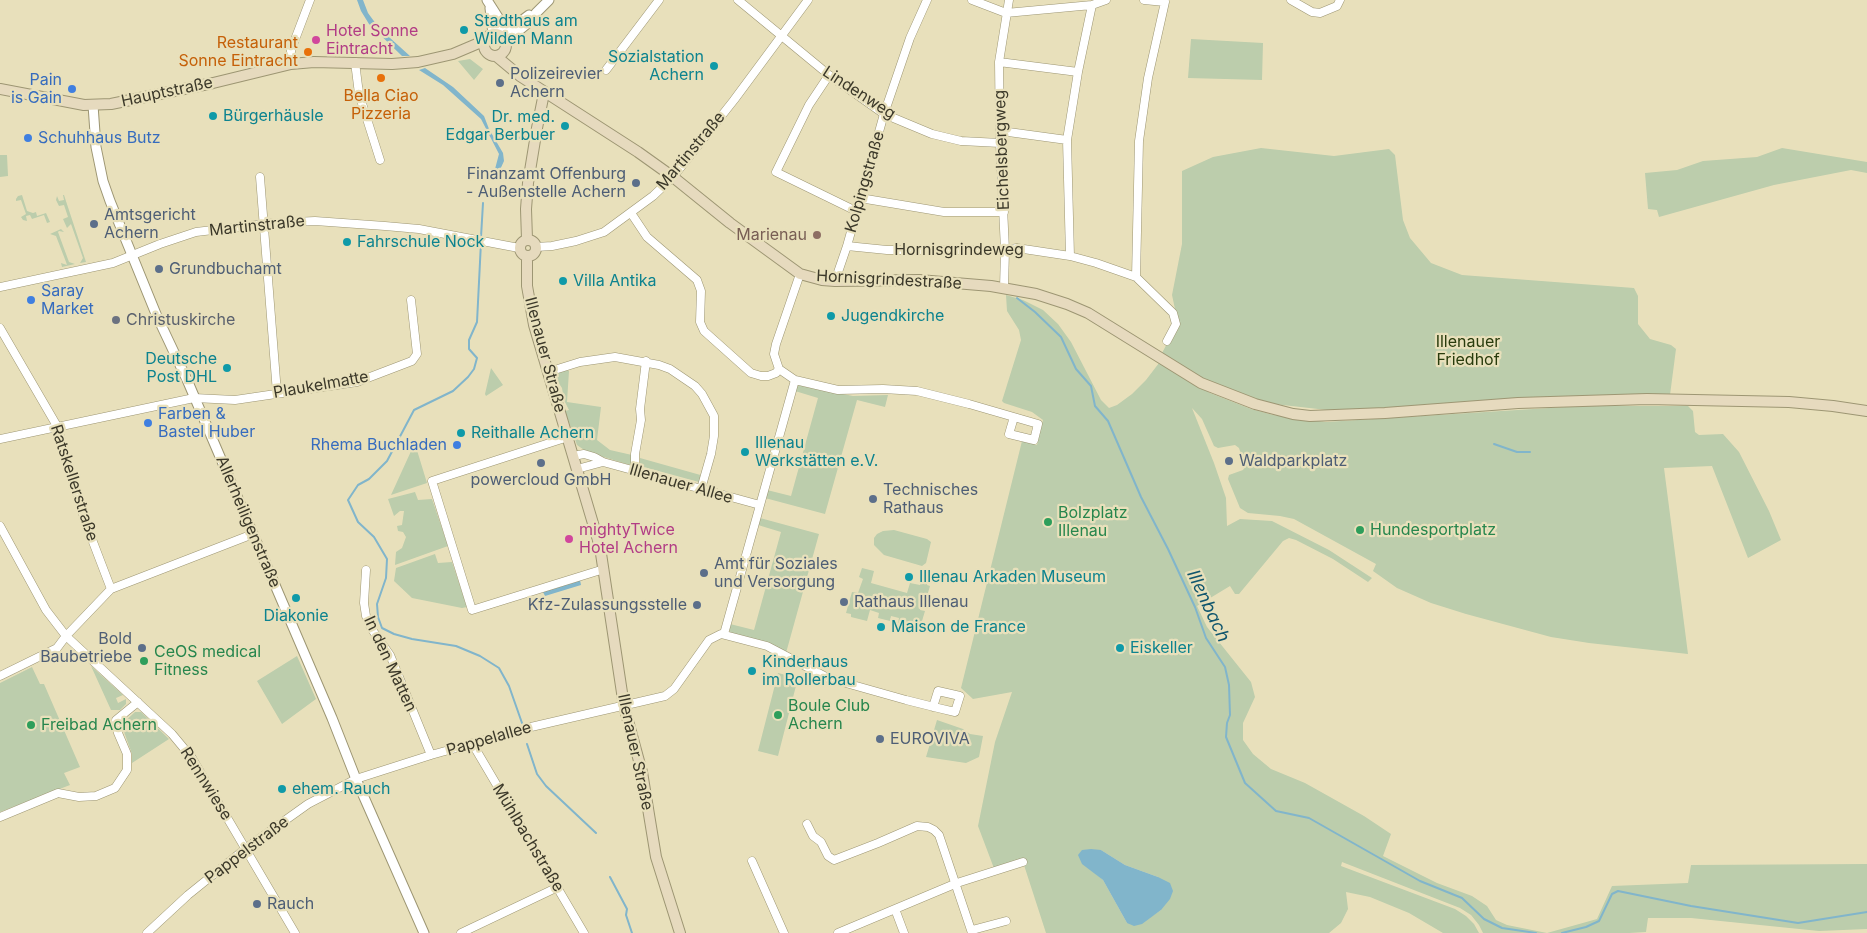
<!DOCTYPE html>
<html>
<head>
<meta charset="utf-8">
<style>
	body { margin:0 }
	canvas { display:block; background:#e8e0bb }
</style>
</head>
<body>
<canvas width="1867" height="933"></canvas>
<script>
const g = document.querySelector('canvas').getContext('2d');
g.lineJoin = 'round';
function fillPath(path, color) {
  g.fillStyle = color;
  g.fill(path, 'evenodd');
}
function shape(rows) {
  const path = new Path2D();
  for (const r of rows) {
    if (r.length === 3) {
      path.moveTo(r[0] + r[2], r[1]);
      path.arc(r[0], r[1], r[2], 0, 2 * Math.PI);
      continue;
    }
    path.moveTo(r[0], r[1]);
    for (let i = 2; i < r.length; i += 2) path.lineTo(r[i], r[i + 1]);
  }
  return path;
}
function trace(path, color, width, dash) {
  g.strokeStyle = color;
  g.lineWidth = width;
  g.lineCap = dash ? 'butt' : 'round';
  g.setLineDash(dash || []);
  g.stroke(path);
}
function label(font, color, halo, rows, align = 'center') {
  g.font = font + ' Inter,sans-serif';
  g.lineWidth = 4.5;
  g.setLineDash([]);
  g.textBaseline = 'middle';
  g.strokeStyle = halo;
  g.fillStyle = color;
  for (const [text, x, y, turn = 0] of rows) {
    g.save();
    g.translate(x, y);
    g.rotate((+turn || 0) * Math.PI / 180);
    g.textAlign = isNaN(turn) ? turn : align;
    if (halo) g.strokeText(text, 0, 0);
    g.fillText(text, 0, 0);
    g.restore();
  }
}
fillPath(shape([
	[1191,39,1263,43,1262,80,1188,78],
	[470,59,483,69,474,80,458,61],
	[1261,148,1334,156,1389,149,1395,155,1403,220,1410,238,1431,263,1462,275,1634,288,1638,296,1638,324,1650,339,1671,345,1676,349,1670,395,1533,397,1377,409,1327,410,1265,403,1208,382,1162,353,1178,323,1172,295,1182,244,1182,171,1213,157],
	[1782,148,1867,162,1867,173,1851,170,1774,185,1659,217,1657,210,1648,209,1645,173,1677,170,1703,161,1757,157],
	[0,155,7,155,8,176,0,177],
	[22,195,27,211,33,213,36,212,37,216,46,213,50,222,47,223,44,215,32,219,30,215,26,216,27,221,23,220,21,217,26,214,21,200,16,201,16,199,18,196],
	[63,195,64,195,86,262,80,263,83,258,71,224,67,228,63,219,68,217,64,205,59,206,56,200,57,196,59,201,64,200],
	[61,229,64,232,59,231,58,232,69,262,75,264,62,267,61,263,67,265,66,262,56,236,50,234],
	[1006,295,1023,300,1043,310,1058,324,1071,342,1101,400,1109,408,1117,405,1132,394,1146,380,1159,363,1210,393,1251,409,1273,415,1326,422,1581,406,1688,406,1693,411,1695,432,1699,435,1723,434,1739,452,1769,511,1781,540,1748,558,1712,466,1664,468,1688,654,1589,643,1551,637,1466,614,1431,603,1397,588,1373,571,1376,564,1294,519,1280,516,1248,513,1240,508,1228,479,1229,475,1243,470,1245,467,1239,448,1235,445,1218,448,1214,446,1202,419,1192,408,1214,463,1226,498,1227,526,1240,519,1272,521,1329,550,1372,578,1368,582,1333,559,1296,540,1289,538,1283,541,1239,594,1235,594,1230,586,1197,606,1207,627,1251,682,1255,697,1243,723,1243,740,1253,754,1271,769,1305,783,1364,816,1391,834,1383,856,1437,883,1472,896,1487,906,1496,920,1507,925,1547,933,1597,919,1612,886,1688,883,1691,865,1867,864,1867,929,1819,931,1691,918,1648,918,1646,932,1629,933,1483,933,1479,925,1471,915,1460,908,1342,862,1341,866,1455,909,1466,916,1474,924,1479,933,1443,933,1409,913,1370,897,1346,892,1348,909,1341,923,1329,933,1046,933,1023,862,995,871,978,826,995,742,1012,692,973,699,961,688,1022,441,1037,445,1043,420,1032,412,1004,403,1002,401,1021,340,1019,330,1007,311],
	[1101,850,1125,865,1158,877,1161,910,1152,916,1127,923,1103,880,1094,872],
	[491,368,503,385,486,396,485,394],
	[565,369,569,371,567,402,601,407,597,440,610,450,632,455,633,464,630,465,587,452,577,445,565,411,569,410,564,400,562,388,552,373],
	[797,385,853,396,888,395,885,407,857,400,825,514,765,498,767,490,791,496,818,398,795,391],
	[416,447,427,483,391,495,412,449],
	[640,458,704,476,699,482,640,466],
	[415,492,418,500,432,499,448,546,395,565,396,552,402,548,406,537,403,532,398,531,397,526,402,525,404,511,400,511,394,516,388,499],
	[760,518,819,534,786,653,732,634,729,630,730,624,754,630,781,532,758,525],
	[894,530,927,539,931,542,926,563,922,566,884,555,874,545,874,538,877,534,883,531],
	[435,554,438,563,452,562,467,607,462,608,412,598,394,581,396,568],
	[862,568,874,571,871,583,907,593,910,583,920,585,922,579,928,581,927,585,930,586,927,596,924,596,920,610,925,611,919,631,915,630,913,633,897,629,899,618,891,616,890,621,878,618,879,613,870,610,867,621,851,617,851,614,846,613,852,592,858,593,863,579,859,577],
	[297,656,316,699,282,724,257,681],
	[91,666,123,695,116,698,118,703,126,699,126,704,120,710,111,710],
	[32,667,40,684,44,684,80,767,64,773,70,785,0,812,0,683],
	[778,673,798,678,778,756,758,751],
	[135,712,141,712,169,739,132,763,132,754,123,729,122,724],
	[937,720,963,729,970,734,983,736,979,757,966,763,926,757]
]), '#bccdac');
fillPath(shape([
	[357,0,363,0,368,13,379,28,410,56,402,56,369,24,361,11],
	[425,68,453,87,484,116,489,129,503,153,504,161,499,172,495,169,499,154,481,119,443,85,419,70],
	[580,580,581,585,545,596,543,592],
	[1091,849,1101,850,1125,865,1158,877,1170,883,1173,891,1170,899,1161,910,1142,924,1134,926,1127,923,1103,880,1082,864,1078,855,1082,850]
]), '#81b5cb');
trace(shape([
	[495,140,527,137],
	[481,237,483,203],
	[481,242,477,322,469,340,469,349,477,358,474,369,468,377,453,391,414,410,387,461,369,479,358,485,348,500,358,522,374,537,387,559,386,578,377,604,378,617,382,628,394,634,412,639,456,646,480,656,499,668,509,686,522,723],
	[1017,298,1035,312,1061,337,1076,369,1091,386,1095,406,1108,421,1141,497,1168,549,1195,607,1206,638,1225,667,1229,685,1230,715,1227,723,1226,737,1245,783,1276,811,1309,818,1420,881,1462,898,1484,919,1502,928,1536,933],
	[1494,444,1517,452,1530,452],
	[527,744,537,774,546,786,596,833],
	[610,877,627,909,626,915,632,933],
	[1562,933,1586,927,1599,921,1612,894,1618,891,1691,906,1798,923,1867,912]
]), '#81b5cb', 2);
const minor = shape([
	[738,0,829,75,884,114,932,134,961,141,1000,143],
	[972,0,1006,13,1092,5,1106,0],
	[1291,0,1312,12,1320,13,1337,6,1340,0],
	[355,62,359,94,380,160],
	[999,62,1078,72],
	[291,64,291,50,310,0],
	[606,70,659,0],
	[829,75,809,105,776,172,856,211],
	[1001,131,1067,140],
	[260,177,277,393],
	[860,198,944,212,1004,212],
	[631,213,647,237,697,280,701,291,700,322,704,331,751,373,761,376,768,376,776,373,779,369],
	[847,246,887,250,1005,250,1017,248,1070,256,1096,263,1136,277,1173,313,1176,324,1167,341],
	[536,247,552,246,576,241,604,232,653,196,673,177,734,100,808,0],
	[1070,256,1067,140,1078,72,1092,5],
	[800,274,776,344,774,354,779,369,795,380,838,390,883,389,917,391,969,404,1038,424,1034,440,1009,434,1014,417],
	[1136,277,1139,141,1148,78,1165,2,1144,0],
	[835,281,847,246,884,114,910,38,927,0],
	[0,287,113,263,160,244,196,232,272,223,315,221,385,226,419,229,519,248],
	[1004,288,1005,250,1000,143,999,62,1009,0],
	[0,328,57,426,85,521,111,589],
	[548,372,580,362,615,357,659,365,670,369,695,386,702,394,714,416,714,436,711,454,701,489],
	[568,437,432,481,472,610,604,569],
	[0,439,194,398,235,400,357,382,412,361,417,354,411,300],
	[573,456,584,454,594,457,603,462,760,505],
	[577,469,603,462],
	[635,471,635,454,641,420,640,409,646,361],
	[0,526,46,610,66,636,172,734,192,758,295,933],
	[366,570,364,603,366,616,371,628,390,655,431,755],
	[724,634,795,380],
	[0,676,57,648,66,636,111,589,253,534],
	[472,743,584,933],
	[0,817,58,793,79,797,96,796,115,788,127,770,127,754,118,733,116,720,138,702],
	[807,824,813,836,821,842,828,856,834,860,878,843,917,826,928,827,934,830,939,835,972,933],
	[752,861,784,933],
	[895,909,904,933],
	[972,930,1006,921],
	[147,933,188,895,245,849,308,804,356,779,431,755,531,727,665,696,674,689,709,640,721,634,767,646,828,678,906,700,938,708,955,712,960,696,938,691,933,707],
	[461,933,558,887],
	[838,933,957,883,1023,862]
]);
const tertiary = shape([
	[487,0,501,22,500,35],
	[490,8,493,34],
	[501,36,529,15],
	[506,41,533,19,536,13,549,0],
	[93,105,96,147,103,181,110,201,156,314,188,382,332,718,356,779,424,933]
]);
const secondary = shape([
	[495,45,11],
	[496,56,520,76,638,152,673,177,730,223,800,274,822,280,835,281,919,280,991,286,1036,294,1067,304,1088,313,1201,383,1255,404,1293,414,1310,416,1385,413,1518,403,1647,399,1789,402,1833,406,1867,411],
	[0,89,84,105,111,104,213,83,291,64,314,62,392,64,418,62,453,54,486,40],
	[527,239,526,209,528,183,537,128,544,93],
	[528,248,8],
	[527,256,527,286,534,325,600,547,624,706,642,772,656,857,680,933]
]);
trace(minor, '#9d9673', 9);
trace(tertiary, '#9d9673', 11);
trace(secondary, '#9d9673', 12);
trace(minor, '#fff', 8);
trace(tertiary, '#fff', 9);
trace(secondary, '#e6dabe', 10);
for (const [x, y, r, color] of [
	[464,30,5,"#0f9aa8"],
	[316,40,5,"#d1479c"],
	[308,52,5,"#e8710a"],
	[714,66,5,"#0f9aa8"],
	[381,78,5,"#e8710a"],
	[500,83,5,"#5c6f8a"],
	[72,89,5,"#3f7fe0"],
	[213,116,5,"#0f9aa8"],
	[565,126,5,"#0f9aa8"],
	[28,138,5,"#3f7fe0"],
	[636,183,5,"#5c6f8a"],
	[94,224,5,"#5c6f8a"],
	[817,235,5,"#8d6e63"],
	[347,242,5,"#0f9aa8"],
	[159,269,5,"#5c6f8a"],
	[563,281,5,"#0f9aa8"],
	[31,300,5,"#3f7fe0"],
	[831,316,5,"#0f9aa8"],
	[116,320,5,"#6b7280"],
	[227,368,5,"#0f9aa8"],
	[148,423,5,"#3f7fe0"],
	[461,433,5,"#0f9aa8"],
	[457,445,5,"#3f7fe0"],
	[745,452,5,"#0f9aa8"],
	[1229,461,5,"#5c6f8a"],
	[541,463,5,"#5c6f8a"],
	[873,499,5,"#5c6f8a"],
	[1048,522,5,"#2e9e5b"],
	[1360,530,5,"#2e9e5b"],
	[569,539,5,"#d1479c"],
	[704,573,5,"#5c6f8a"],
	[909,577,5,"#0f9aa8"],
	[296,598,5,"#0f9aa8"],
	[844,602,5,"#5c6f8a"],
	[697,605,5,"#5c6f8a"],
	[881,627,5,"#0f9aa8"],
	[142,648,5,"#5c6f8a"],
	[1120,648,5,"#0f9aa8"],
	[144,661,5,"#2e9e5b"],
	[752,671,5,"#0f9aa8"],
	[778,715,5,"#2e9e5b"],
	[31,725,5,"#2e9e5b"],
	[880,739,5,"#5c6f8a"],
	[282,789,5,"#0f9aa8"],
	[257,904,5,"#5c6f8a"]
]) {
  const dot = new Path2D();
  dot.arc(x, y, r, 0, 2 * Math.PI);
  g.fillStyle = color;
  g.fill(dot);
  trace(dot, '#e8e0bb', 2);
}
label('16px', '#0d838f', '#e8e0bb', [
	["Stadthaus am",474,21],
	["Wilden Mann",474,39],
	["Sozialstation",704,57,"right"],
	["Achern",704,75,"right"],
	["Bürgerhäusle",223,116],
	["Dr. med.",555,117,"right"],
	["Edgar Berbuer",555,135,"right"],
	["Fahrschule Nock",357,242],
	["Villa Antika",573,281],
	["Jugendkirche",841,316],
	["Deutsche",217,359,"right"],
	["Post DHL",217,377,"right"],
	["Reithalle Achern",471,433],
	["Illenau",755,443],
	["Werkstätten e.V.",755,461],
	["Illenau Arkaden Museum",919,577],
	["Diakonie",296,616,"center"],
	["Maison de France",891,627],
	["Eiskeller",1130,648],
	["Kinderhaus",762,662],
	["im Rollerbau",762,680],
	["ehem. Rauch",292,789]
], 'left');
label('16px', '#b23c85', '#e8e0bb', [
	["Hotel Sonne",326,31],
	["Eintracht",326,49],
	["mightyTwice",579,530],
	["Hotel Achern",579,548]
], 'left');
label('16px', '#c56008', '#e8e0bb', [
	["Restaurant",298,43],
	["Sonne Eintracht",298,61],
	["Bella Ciao",381,96,"center"],
	["Pizzeria",381,114,"center"]
], 'right');
label('16px', '#4e5e75', '#e8e0bb', [
	["Polizeirevier",510,74],
	["Achern",510,92],
	["Finanzamt Offenburg",626,174,"right"],
	["- Außenstelle Achern",626,192,"right"],
	["Amtsgericht",104,215],
	["Achern",104,233],
	["Grundbuchamt",169,269],
	["Waldparkplatz",1239,461],
	["powercloud GmbH",541,480,"center"],
	["Technisches",883,490],
	["Rathaus",883,508],
	["Amt für Soziales",714,564],
	["und Versorgung",714,582],
	["Rathaus Illenau",854,602],
	["Kfz-Zulassungsstelle",687,605,"right"],
	["Bold",132,639,"right"],
	["Baubetriebe",132,657,"right"],
	["EUROVIVA",890,739],
	["Rauch",267,904]
], 'left');
label('16px', '#366cbe', '#e8e0bb', [
	["Pain",62,80,"right"],
	["is Gain",62,98,"right"],
	["Schuhhaus Butz",38,138],
	["Saray",41,291],
	["Market",41,309],
	["Farben &",158,414],
	["Bastel Huber",158,432],
	["Rhema Buchladen",447,445,"right"]
], 'left');
label('16px', '#3b3829', '#e8e0bb', [
	["Hauptstraße",167,92,-12],
	["Lindenweg",859,93,33],
	["Eichelsbergweg",1002,150,-92],
	["Martinstraße",691,151,-50],
	["Kolpingstraße",865,182,-74],
	["Martinstraße",257,226,-6],
	["Hornisgrindeweg",959,250],
	["Hornisgrindestraße",889,280,3],
	["Illenauer Straße",545,355,75],
	["Plaukelmatte",321,385,-10],
	["Ratskellerstraße",74,483,72],
	["Illenauer Allee",681,484,16],
	["Allerheiligenstraße",248,522,67],
	["In den Matten",390,664,65],
	["Pappelallee",489,739,-16],
	["Illenauer Straße",635,752,78],
	["Rennwiese",206,784,58],
	["Mühlbachstraße",528,838,59],
	["Pappelstraße",247,850,-37]
]);
label('16px', '#785e54', '#e8e0bb', [
	["Marienau",807,235]
], 'right');
label('16px', '#5b616d', '#e8e0bb', [
	["Christuskirche",126,320]
], 'left');
label('16px', '#293c0d', '#e8e0bb', [
	["Illenauer",1468,342],
	["Friedhof",1468,360]
]);
label('16px', '#27864d', '#e8e0bb', [
	["Bolzplatz",1058,513],
	["Illenau",1058,531],
	["Hundesportplatz",1370,530],
	["CeOS medical",154,652],
	["Fitness",154,670],
	["Boule Club",788,706],
	["Achern",788,724],
	["Freibad Achern",41,725]
], 'left');
label('italic 18px', '#12576e', '#e8e0bb', [
	["Illenbach",1208,606,65]
]);
</script>
</body>
</html>
